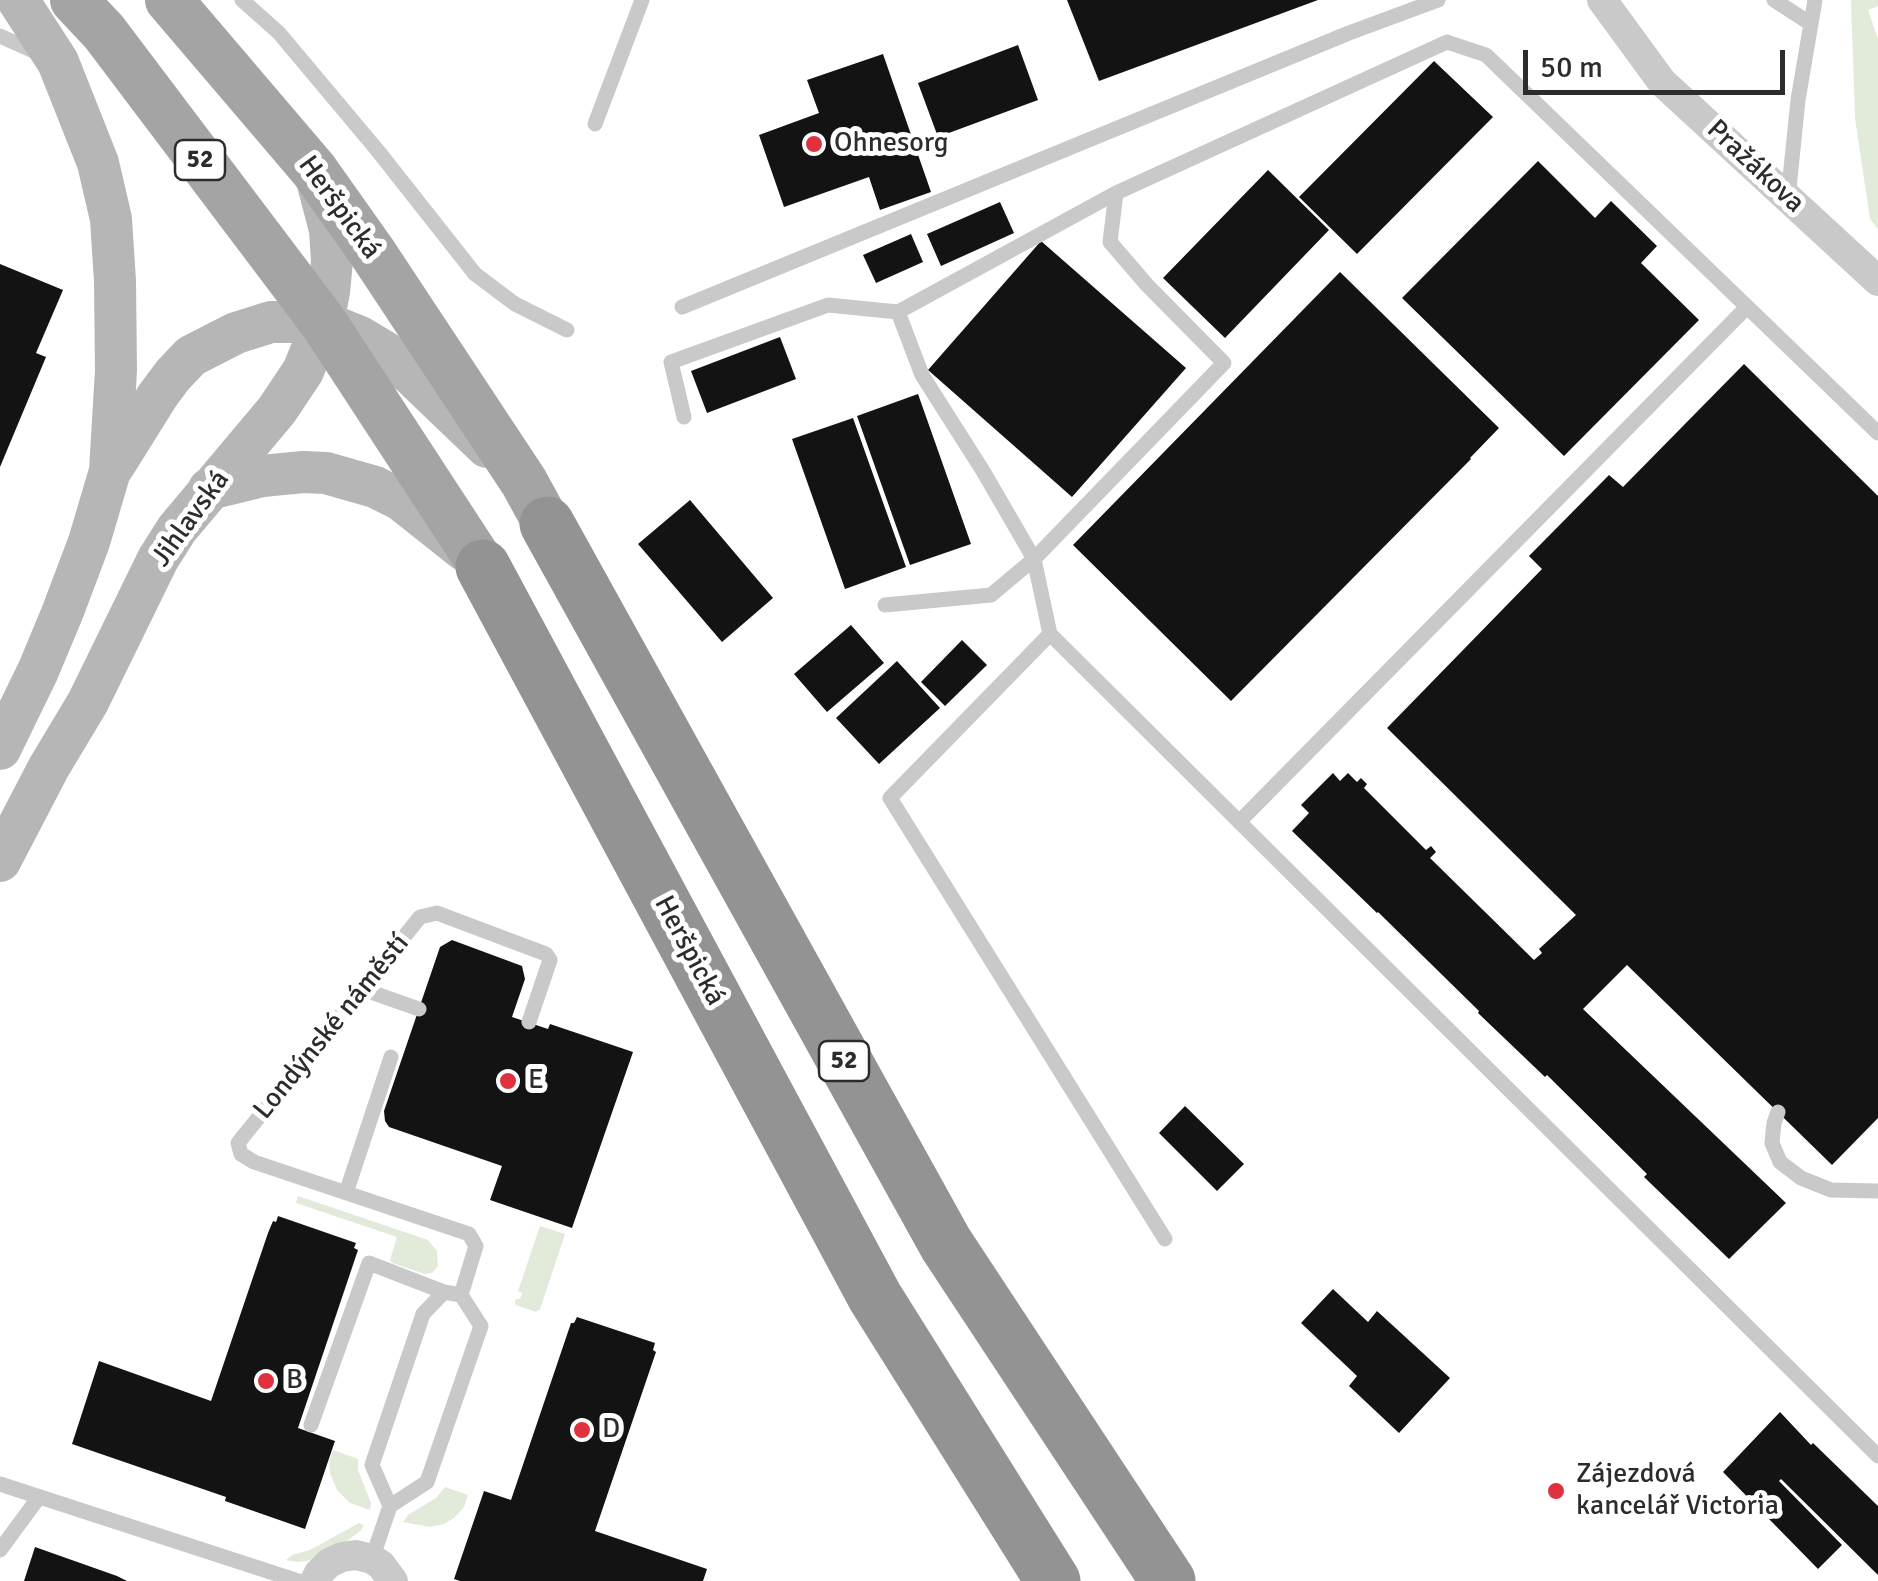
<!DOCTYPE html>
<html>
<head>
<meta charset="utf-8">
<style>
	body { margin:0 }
	#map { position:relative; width:1878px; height:1581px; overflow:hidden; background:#fff; font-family:Signika,sans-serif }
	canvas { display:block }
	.scale { position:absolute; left:1523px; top:50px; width:262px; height:45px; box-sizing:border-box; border:5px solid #2c2c2c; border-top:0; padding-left:12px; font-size:30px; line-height:35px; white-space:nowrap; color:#2c2c2c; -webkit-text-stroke:8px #fff; paint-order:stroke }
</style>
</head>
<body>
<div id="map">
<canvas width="1878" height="1581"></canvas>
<div class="scale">50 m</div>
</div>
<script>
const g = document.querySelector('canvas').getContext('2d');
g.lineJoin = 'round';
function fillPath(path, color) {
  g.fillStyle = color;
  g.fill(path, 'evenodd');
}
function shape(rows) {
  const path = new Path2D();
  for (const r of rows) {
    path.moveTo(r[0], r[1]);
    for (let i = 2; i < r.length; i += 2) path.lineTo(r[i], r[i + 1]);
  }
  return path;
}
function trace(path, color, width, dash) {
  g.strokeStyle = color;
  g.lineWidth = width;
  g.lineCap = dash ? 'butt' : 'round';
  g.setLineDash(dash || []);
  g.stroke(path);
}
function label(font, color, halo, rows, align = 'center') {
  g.font = font + ' Signika,sans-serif';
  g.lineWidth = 10;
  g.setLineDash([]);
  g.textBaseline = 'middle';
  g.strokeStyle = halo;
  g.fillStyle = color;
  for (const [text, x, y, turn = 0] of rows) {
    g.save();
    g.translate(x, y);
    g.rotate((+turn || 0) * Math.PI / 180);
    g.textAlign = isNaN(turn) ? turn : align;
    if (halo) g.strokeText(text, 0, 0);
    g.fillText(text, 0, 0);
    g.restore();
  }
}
fillPath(shape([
	[1851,0,1878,0,1878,6,1868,10,1878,39,1878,229,1870,219,1855,118],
	[298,1196,428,1240,437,1251,438,1266,432,1273,425,1274,392,1263,390,1260,397,1237,296,1203],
	[540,1226,565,1234,540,1309,536,1312,516,1305,515,1303,516,1299,520,1299,522,1293,518,1291],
	[333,1450,358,1459,358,1470,371,1503,370,1510,350,1503,337,1490,330,1473,329,1463],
	[445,1487,468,1495,464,1507,454,1518,444,1524,430,1527,403,1522,408,1515,436,1498],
	[359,1523,364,1525,361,1530,346,1542,307,1561,297,1562,286,1560,292,1555,310,1550]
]), '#e2ead9');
fillPath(shape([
	[1067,0,1318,0,1099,81],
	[1018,45,1038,100,938,137,918,83],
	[883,54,931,192,880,210,869,177,784,207,759,135,819,113,807,80],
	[1434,61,1493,117,1357,254,1299,197],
	[1538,161,1595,218,1611,201,1657,246,1641,263,1699,320,1564,456,1402,298],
	[1268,170,1329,230,1225,338,1163,278],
	[1000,202,1014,233,941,266,927,234],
	[911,234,923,262,876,283,863,255],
	[1041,241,1186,368,1072,497,928,370],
	[0,264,63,290,36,353,46,357,0,467],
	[1340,272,1499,428,1470,458,1471,459,1231,701,1073,545],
	[780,337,796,379,707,413,691,371],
	[1744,364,1878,496,1878,1118,1832,1165,1627,965,1583,1009,1786,1203,1729,1259,1644,1177,1647,1174,1547,1075,1545,1077,1478,1013,1479,1011,1378,912,1377,913,1292,831,1309,813,1301,805,1333,773,1340,781,1348,773,1357,782,1361,778,1367,784,1364,788,1426,850,1431,846,1436,852,1430,858,1534,960,1542,953,1539,949,1576,915,1387,728,1542,569,1529,556,1609,475,1623,487],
	[918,394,971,544,910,565,857,416],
	[853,418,906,567,845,589,792,439],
	[690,500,773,598,722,642,638,544],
	[851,625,884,663,827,712,794,674],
	[962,640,987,665,945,706,921,682],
	[897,661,940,708,879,764,836,718],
	[452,940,522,966,525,979,512,1017,548,1029,550,1024,633,1052,572,1228,490,1200,502,1166,389,1127,385,1121,384,1111,440,947],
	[1185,1106,1244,1164,1217,1191,1159,1133],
	[278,1216,356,1243,354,1248,358,1250,298,1428,335,1441,305,1529,225,1501,226,1497,72,1444,99,1361,211,1401,268,1233,273,1221,276,1222],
	[1333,1289,1368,1322,1377,1311,1450,1378,1399,1433,1349,1386,1357,1376,1301,1323],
	[577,1317,655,1343,653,1350,656,1352,595,1531,707,1569,703,1581,460,1581,454,1579,484,1491,511,1500,571,1323,574,1323],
	[1780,1412,1811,1445,1813,1443,1878,1506,1878,1575,1781,1479,1779,1481,1842,1545,1818,1569,1723,1472],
	[35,1547,117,1576,127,1581,24,1581]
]), '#131313');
trace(shape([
	[242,0,279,33,378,151,475,274,515,304,567,330],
	[1774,0,1811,24],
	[0,36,38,53],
	[595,124,642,0],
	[1788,198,1798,100,1815,0],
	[682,307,1349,33,1438,0],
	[898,312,922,375,983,471,1034,559,1050,634,1878,1456],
	[684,417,671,362,828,305,898,312,1116,193,1447,42,1486,55,1878,433],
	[885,605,991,595,1034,559,1224,363,1147,285,1110,242,1116,193],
	[1050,634,890,798,1165,1239],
	[1239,822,1747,307],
	[362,989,419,1009],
	[1778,1112,1774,1123,1772,1143,1780,1162,1801,1178,1831,1190,1878,1191],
	[346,1193,391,1057],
	[461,1295,476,1246,469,1234,254,1162,241,1154,238,1143,420,917,437,913,546,954,550,960,529,1022],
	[311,1425,369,1263,444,1292],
	[0,1484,298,1581],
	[0,1550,39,1497],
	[372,1559,390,1506,372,1465,423,1314,444,1292,461,1295,481,1326,427,1482,390,1506]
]), '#c9c9c9', 15);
trace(shape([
	[1602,0,1662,82,1878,281],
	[315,1581,319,1573,329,1563,342,1557,356,1555,372,1559,381,1565,393,1581]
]), '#c9c9c9', 30);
trace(shape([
	[113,467,158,395,173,375,191,356,236,333,271,322,323,322,360,337,385,352,415,378,487,447],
	[209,489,262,476,303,472,326,473,375,487,401,500,464,550],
	[0,749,38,671,63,611,89,542,110,471,116,370,115,281,111,219,98,163,58,62,18,0],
	[0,861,49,767,88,702,158,559,177,529,277,410,303,371,323,322,329,292,332,261,330,230,317,180]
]), '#b6b6b6', 42);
trace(shape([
	[74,0,104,32,323,322,483,567],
	[169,0,314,170,372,252,524,482,547,524]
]), '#a4a4a4', 48);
trace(shape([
	[547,524,946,1244,1168,1581],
	[483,567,875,1297,1053,1581]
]), '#939393', 55);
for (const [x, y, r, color] of [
	[814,144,10,"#e0313f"],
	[508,1081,10,"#e0313f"],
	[266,1381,10,"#e0313f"],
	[582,1430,10,"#e0313f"],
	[1556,1491,10,"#e0313f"]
]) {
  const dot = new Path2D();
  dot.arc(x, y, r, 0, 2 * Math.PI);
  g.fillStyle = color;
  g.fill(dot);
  trace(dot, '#fff', 4);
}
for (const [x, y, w] of [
	[200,160,50],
	[844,1061,50]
]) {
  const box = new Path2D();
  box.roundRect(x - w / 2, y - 20, w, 40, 8);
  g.fillStyle = '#fff';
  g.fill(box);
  trace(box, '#2c2c2c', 2.5);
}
label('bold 25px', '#2c2c2c', null, [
	["52",200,160],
	["52",844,1061]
]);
label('28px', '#2c2c2c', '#fff', [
	["Ohnesorg",834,144],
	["E",528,1081],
	["B",286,1381],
	["D",602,1430],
	["Zájezdová",1576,1475],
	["kancelář Victoria",1576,1507]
], 'left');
label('28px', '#2c2c2c', '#fff', [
	["Pražákova",1755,167,43],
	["Heršpická",339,208,54],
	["Jihlavská",191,519,-54],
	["Heršpická",689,951,62],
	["Londýnské náměstí",332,1027,-51]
]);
</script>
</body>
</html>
